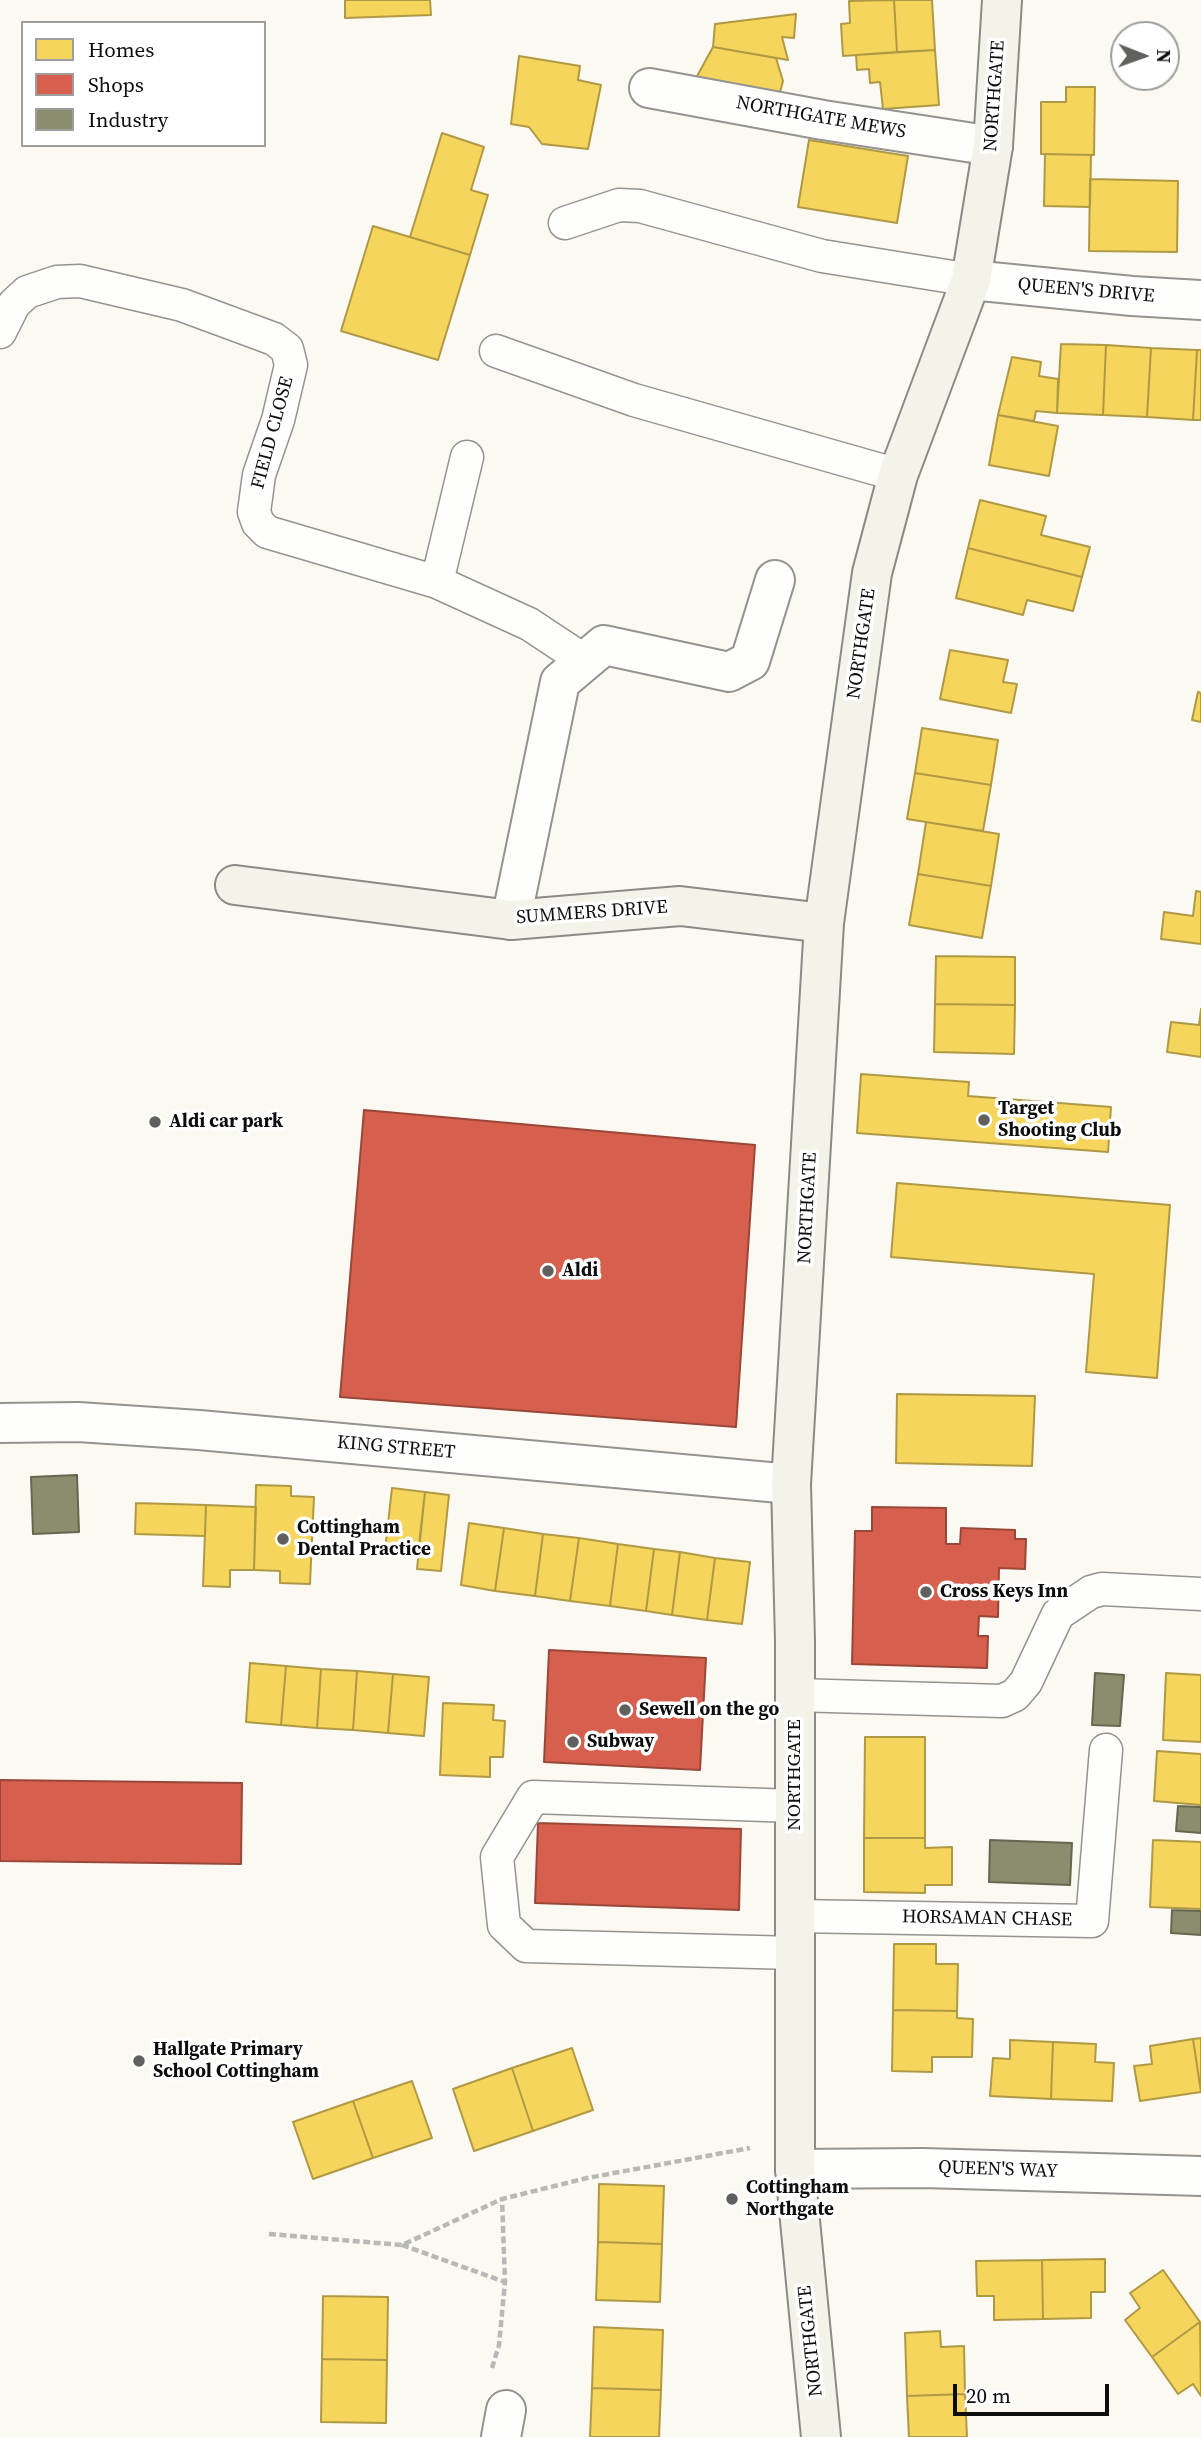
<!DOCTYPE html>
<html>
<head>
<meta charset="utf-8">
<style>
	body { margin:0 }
	#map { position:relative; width:1201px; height:2437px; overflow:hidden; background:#fbf9f2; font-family:"Source Serif 4",serif }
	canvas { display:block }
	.legend { position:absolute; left:21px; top:21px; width:245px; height:126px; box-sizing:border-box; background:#fff; border:2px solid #9e9e9e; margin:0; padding:9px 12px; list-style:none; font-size:21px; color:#0d0d0d }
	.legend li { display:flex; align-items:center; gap:14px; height:35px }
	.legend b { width:35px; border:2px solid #9e9e9e }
	.north { position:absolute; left:1110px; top:21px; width:70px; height:70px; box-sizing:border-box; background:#fff; border:2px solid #9e9e9e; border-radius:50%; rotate:91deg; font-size:19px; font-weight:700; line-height:28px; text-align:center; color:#0d0d0d }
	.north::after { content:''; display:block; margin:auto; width:24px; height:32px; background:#60605d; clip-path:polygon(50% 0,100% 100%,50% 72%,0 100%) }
	.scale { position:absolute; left:953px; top:2384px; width:156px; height:32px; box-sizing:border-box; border:4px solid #0d0d0d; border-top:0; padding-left:9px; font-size:21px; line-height:24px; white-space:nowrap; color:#0d0d0d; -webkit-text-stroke:5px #fff; paint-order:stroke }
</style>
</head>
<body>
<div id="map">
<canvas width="1201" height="2437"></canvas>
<ul class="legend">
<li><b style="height:19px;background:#f6d55c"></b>Homes</li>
<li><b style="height:19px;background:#d6604d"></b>Shops</li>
<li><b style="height:19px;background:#8c8c6e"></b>Industry</li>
</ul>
<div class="north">N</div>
<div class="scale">20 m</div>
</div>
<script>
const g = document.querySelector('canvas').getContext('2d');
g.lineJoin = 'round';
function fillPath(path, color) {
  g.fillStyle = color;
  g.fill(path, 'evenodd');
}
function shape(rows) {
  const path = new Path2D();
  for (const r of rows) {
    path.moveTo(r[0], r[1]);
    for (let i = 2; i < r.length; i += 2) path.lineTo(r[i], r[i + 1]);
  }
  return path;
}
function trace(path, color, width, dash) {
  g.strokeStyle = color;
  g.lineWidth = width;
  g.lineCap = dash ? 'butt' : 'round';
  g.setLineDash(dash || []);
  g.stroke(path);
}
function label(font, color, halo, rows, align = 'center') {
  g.font = font + ' "Source Serif 4",serif';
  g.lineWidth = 7;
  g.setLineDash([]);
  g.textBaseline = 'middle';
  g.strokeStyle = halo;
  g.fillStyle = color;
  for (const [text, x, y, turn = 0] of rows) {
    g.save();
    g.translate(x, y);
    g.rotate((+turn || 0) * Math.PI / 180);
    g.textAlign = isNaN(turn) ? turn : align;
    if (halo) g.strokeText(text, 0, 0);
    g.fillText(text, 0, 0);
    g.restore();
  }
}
const homes = shape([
	[345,0,430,0,431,15,345,18,345,0],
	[894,0,932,0,935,50,897,52,894,0],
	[894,0,897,52,843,56,841,24,850,23,849,1,894,0],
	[796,14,794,38,782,37,788,60,713,47,715,24,796,14],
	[713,47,776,58,783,81,779,96,696,78,713,47],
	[935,50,939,105,883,109,880,82,870,83,869,69,857,70,856,55,935,50],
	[519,56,580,66,578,80,601,85,588,149,542,144,529,127,511,124,519,56],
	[1066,87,1095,87,1094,155,1041,154,1041,102,1066,102,1066,87],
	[442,133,484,147,471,190,488,195,470,255,410,237,442,133],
	[809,140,908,156,897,223,798,207,809,140],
	[1045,154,1091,155,1090,207,1044,206,1045,154],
	[1090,179,1178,181,1177,252,1089,251,1090,179],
	[373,226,470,255,438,360,341,331,373,226],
	[1061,344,1106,345,1103,415,1057,413,1061,344],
	[1106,345,1151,348,1147,417,1103,415,1106,345],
	[1151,348,1197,350,1193,420,1147,417,1151,348],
	[1197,350,1201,350,1201,420,1193,420,1197,350],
	[1012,357,1041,362,1039,376,1058,379,1057,413,1036,411,1034,421,998,415,1012,357],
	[998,415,1058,426,1049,476,989,465,998,415],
	[980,500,1046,516,1041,535,1090,547,1082,577,968,548,980,500],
	[968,548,1082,577,1073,611,1027,600,1023,615,956,598,968,548],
	[950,650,1008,660,1003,682,1017,684,1011,713,940,699,950,650],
	[1198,692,1201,693,1201,722,1192,720,1198,692],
	[922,728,998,740,991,785,915,773,922,728],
	[915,773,991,785,983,831,907,819,915,773],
	[926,822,999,834,991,886,918,874,926,822],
	[918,874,991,886,982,938,909,925,918,874],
	[1196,891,1201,892,1201,944,1161,939,1164,912,1193,916,1196,891],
	[936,956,1015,957,1015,1005,935,1004,936,956],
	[935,1004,1015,1005,1014,1054,934,1052,935,1004],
	[1201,1009,1201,1057,1167,1052,1171,1022,1199,1025,1201,1009],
	[861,1074,969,1082,968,1096,1111,1107,1108,1152,857,1133,861,1074],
	[897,1183,1170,1205,1157,1378,1086,1372,1094,1274,891,1257,897,1183],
	[897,1394,1035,1396,1032,1466,896,1463,897,1394],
	[256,1485,291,1486,291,1496,314,1497,310,1584,280,1583,280,1571,254,1570,256,1485],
	[392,1488,425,1492,418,1553,385,1550,392,1488],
	[425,1492,449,1495,441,1571,417,1569,425,1492],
	[136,1503,206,1505,205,1536,135,1534,136,1503],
	[206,1505,256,1507,254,1570,230,1570,230,1587,203,1586,206,1505],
	[469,1523,504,1528,495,1591,461,1585,469,1523],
	[504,1528,543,1534,535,1596,495,1591,504,1528],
	[543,1534,579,1538,570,1601,535,1596,543,1534],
	[579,1538,618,1544,610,1606,570,1601,579,1538],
	[618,1544,654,1549,646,1611,610,1606,618,1544],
	[654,1549,680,1552,672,1615,646,1611,654,1549],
	[680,1552,715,1558,707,1620,672,1615,680,1552],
	[715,1558,750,1562,742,1624,707,1620,715,1558],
	[250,1663,286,1666,281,1725,246,1722,250,1663],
	[286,1666,321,1669,317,1728,281,1725,286,1666],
	[321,1669,357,1671,353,1730,317,1728,321,1669],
	[357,1671,393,1674,388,1733,353,1730,357,1671],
	[1166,1673,1201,1675,1201,1742,1163,1740,1166,1673],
	[393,1674,429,1677,424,1736,388,1733,393,1674],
	[443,1703,494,1705,493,1720,505,1721,503,1757,490,1757,490,1777,440,1775,443,1703],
	[865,1737,925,1737,925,1838,864,1838,865,1737],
	[1157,1751,1201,1754,1201,1805,1154,1801,1157,1751],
	[864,1838,925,1838,925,1848,952,1847,952,1885,925,1885,925,1893,864,1892,864,1838],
	[1153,1840,1201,1842,1201,1909,1150,1907,1153,1840],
	[894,1944,936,1944,936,1964,958,1964,957,2011,893,2010,894,1944],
	[893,2010,957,2011,957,2018,973,2019,972,2057,932,2057,932,2072,892,2071,893,2010],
	[1201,2038,1201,2092,1193,2039,1201,2038],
	[1193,2039,1201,2092,1140,2101,1134,2066,1152,2064,1150,2046,1193,2039],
	[1010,2040,1053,2042,1051,2099,990,2096,993,2058,1010,2059,1010,2040],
	[1053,2042,1096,2044,1095,2062,1114,2063,1112,2101,1051,2099,1053,2042],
	[572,2048,593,2110,533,2131,512,2068,572,2048],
	[512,2068,533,2131,474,2151,453,2089,512,2068],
	[412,2081,432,2138,373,2158,353,2101,412,2081],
	[353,2101,373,2158,313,2179,293,2122,353,2101],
	[599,2184,664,2186,662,2244,598,2242,599,2184],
	[598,2242,662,2244,660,2302,596,2300,598,2242],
	[1105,2259,1105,2292,1091,2292,1091,2318,1043,2319,1042,2260,1105,2259],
	[1042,2260,1043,2319,994,2320,994,2296,977,2296,976,2261,1042,2260],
	[1163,2270,1200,2322,1152,2357,1125,2320,1140,2308,1130,2293,1163,2270],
	[323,2296,388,2297,387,2360,322,2359,323,2296],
	[1200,2322,1201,2396,1193,2384,1178,2394,1152,2357,1200,2322],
	[594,2327,663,2330,661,2390,592,2388,594,2327],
	[940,2331,941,2347,964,2346,965,2394,907,2396,905,2333,940,2331],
	[322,2359,387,2360,386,2423,321,2422,322,2359],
	[592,2388,661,2390,659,2437,590,2437,592,2388],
	[965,2394,967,2437,909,2437,907,2396,965,2394]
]);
fillPath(homes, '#f6d55c');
trace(homes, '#b09944', 2);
const shops = shape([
	[364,1110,755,1145,736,1427,340,1397,364,1110],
	[872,1507,946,1508,946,1544,960,1544,961,1528,1015,1530,1015,1539,1026,1539,1025,1569,999,1568,998,1617,979,1616,978,1636,988,1636,987,1668,852,1664,855,1531,872,1531,872,1507],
	[549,1650,706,1658,700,1770,544,1762,549,1650],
	[0,1780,242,1783,241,1864,0,1861,0,1780],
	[538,1823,741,1829,739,1910,535,1903,538,1823]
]);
fillPath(shops, '#d6604d');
trace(shops, '#9a473a', 2);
const industry = shape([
	[77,1475,79,1532,33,1534,31,1477,77,1475],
	[1095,1673,1124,1675,1120,1726,1092,1725,1095,1673],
	[1178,1806,1201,1807,1201,1833,1176,1831,1178,1806],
	[990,1840,1072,1843,1070,1885,989,1882,990,1840],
	[1172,1910,1201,1911,1201,1935,1171,1933,1172,1910]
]);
fillPath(industry, '#8c8c6e');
trace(industry, '#666651', 2);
const lane = shape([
	[565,223,619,205,640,206,822,256,971,280],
	[0,332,14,304,27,292,57,282,80,281,182,305,274,339,287,349,291,365,278,420,259,475,254,512,258,523,267,532,437,582,529,624,585,661],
	[496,351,634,400,898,475],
	[437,582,467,457],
	[795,1695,1002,1701,1015,1695,1026,1682,1058,1614,1091,1592,1102,1589,1201,1594],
	[795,1806,533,1797,497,1857,504,1925,526,1946,795,1953],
	[795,1916,1092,1921,1106,1750]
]);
const street = shape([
	[649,88,823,120,993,146],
	[971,280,1132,296,1201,300],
	[511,920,560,682,604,645,729,672,750,661,775,580],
	[0,1423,78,1422,199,1430,791,1484],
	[795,2169,923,2168,1201,2176],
	[501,2437,506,2410]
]);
const secondary = shape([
	[235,885,511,920,680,906,824,923],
	[821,2437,795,2169,795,1641,791,1484,824,923,872,573,898,475,971,280,993,146,1002,0]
]);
trace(lane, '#949390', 35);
trace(street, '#949390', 42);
trace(secondary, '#8b8a87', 42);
trace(shape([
	[269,2234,402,2245,502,2199,587,2178,750,2148],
	[402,2245,505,2282],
	[492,2368,499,2345,505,2282,502,2199]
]), '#b8b8b6', 4.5, [7, 3.5]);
trace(lane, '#fefefd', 32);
trace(street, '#fefefd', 38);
trace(secondary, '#f4f3ea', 38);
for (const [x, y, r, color] of [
	[984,1120,7,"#60605d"],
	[155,1122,7,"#60605d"],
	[548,1271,7,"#60605d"],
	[283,1539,7,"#60605d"],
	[926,1592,7,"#60605d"],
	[625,1710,7,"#60605d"],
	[573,1742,7,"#60605d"],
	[139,2061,7,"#60605d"],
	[732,2199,7,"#60605d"]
]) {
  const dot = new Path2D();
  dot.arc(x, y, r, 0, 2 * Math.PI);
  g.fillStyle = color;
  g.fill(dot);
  trace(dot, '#fff', 2.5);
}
label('19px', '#0d0d0d', '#fff', [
	["NORTHGATE",995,96,-86],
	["NORTHGATE MEWS",821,118,10],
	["QUEEN'S DRIVE",1086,291,5],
	["FIELD CLOSE",273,433,-75],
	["NORTHGATE",862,644,-82],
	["SUMMERS DRIVE",592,913,-4],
	["NORTHGATE",808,1208,-87],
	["KING STREET",396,1448,5],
	["NORTHGATE",795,1775,-90],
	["HORSAMAN CHASE",987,1919,1],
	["QUEEN'S WAY",998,2170,2],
	["NORTHGATE",811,2341,-96]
]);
label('bold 19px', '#0d0d0d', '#fff', [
	["Target",998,1109],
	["Shooting Club",998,1131],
	["Aldi car park",169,1122],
	["Aldi",562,1271],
	["Cottingham",297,1528],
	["Dental Practice",297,1550],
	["Cross Keys Inn",940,1592],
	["Sewell on the go",639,1710],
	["Subway",587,1742],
	["Hallgate Primary",153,2050],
	["School Cottingham",153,2072],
	["Cottingham",746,2188],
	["Northgate",746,2210]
], 'left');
</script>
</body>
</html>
